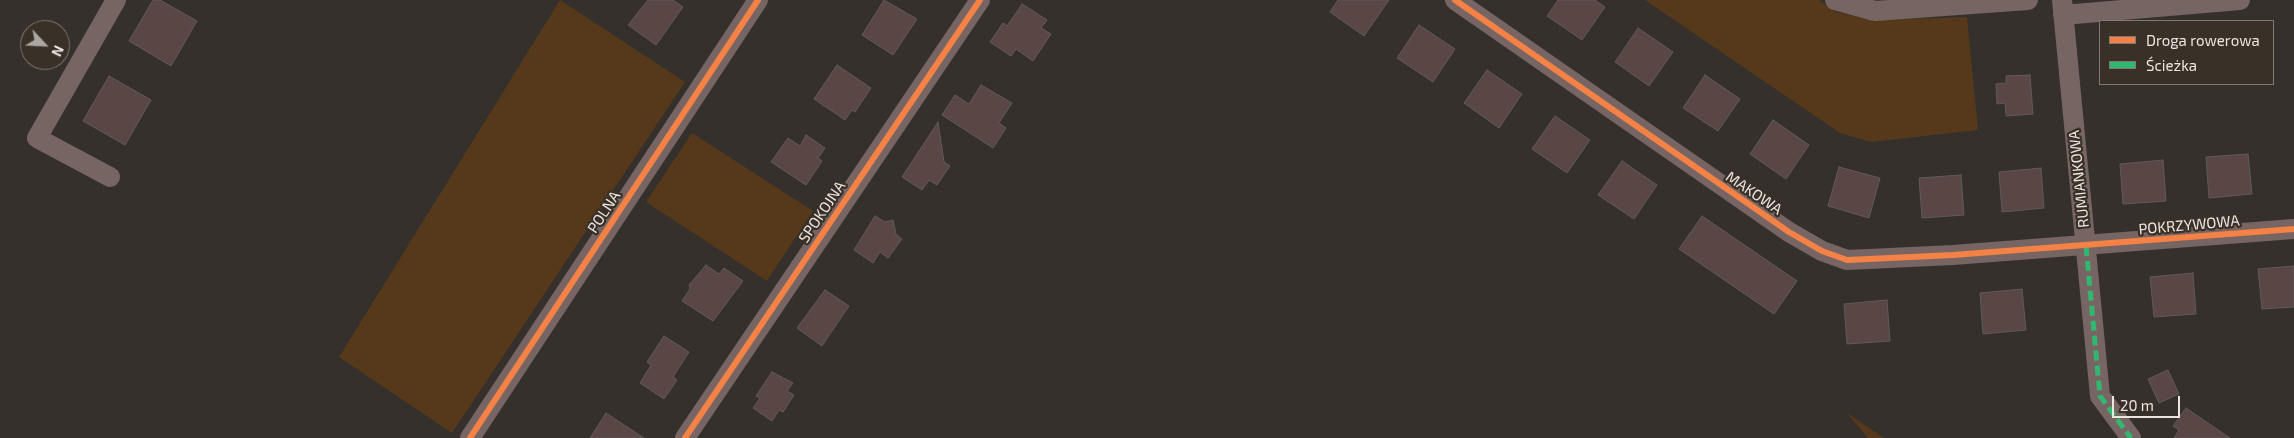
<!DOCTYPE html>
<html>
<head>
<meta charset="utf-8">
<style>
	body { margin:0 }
	#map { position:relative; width:2294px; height:438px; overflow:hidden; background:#35302c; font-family:"Exo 2",sans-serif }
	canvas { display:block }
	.legend { position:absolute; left:2099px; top:20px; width:175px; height:65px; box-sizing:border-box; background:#393028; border:1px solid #807872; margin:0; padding:6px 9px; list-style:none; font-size:15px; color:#ebe5e0 }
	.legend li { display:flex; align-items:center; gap:10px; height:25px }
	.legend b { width:25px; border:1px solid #807872 }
	.north { position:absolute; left:20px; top:20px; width:50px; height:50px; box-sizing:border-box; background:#393028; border:1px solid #807872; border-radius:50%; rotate:115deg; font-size:14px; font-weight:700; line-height:20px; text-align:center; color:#ebe5e0 }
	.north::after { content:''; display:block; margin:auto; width:18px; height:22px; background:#aba6a1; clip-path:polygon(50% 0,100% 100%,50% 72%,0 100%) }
	.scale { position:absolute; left:2112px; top:396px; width:68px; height:22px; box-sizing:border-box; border:2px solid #ebe5e0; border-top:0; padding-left:6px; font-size:15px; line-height:18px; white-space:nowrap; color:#ebe5e0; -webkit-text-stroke:4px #393028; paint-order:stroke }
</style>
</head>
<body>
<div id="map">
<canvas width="2294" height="438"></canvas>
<ul class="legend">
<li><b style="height:6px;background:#f48246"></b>Droga rowerowa</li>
<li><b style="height:6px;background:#33b770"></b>Ścieżka</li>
</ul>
<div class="north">N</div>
<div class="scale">20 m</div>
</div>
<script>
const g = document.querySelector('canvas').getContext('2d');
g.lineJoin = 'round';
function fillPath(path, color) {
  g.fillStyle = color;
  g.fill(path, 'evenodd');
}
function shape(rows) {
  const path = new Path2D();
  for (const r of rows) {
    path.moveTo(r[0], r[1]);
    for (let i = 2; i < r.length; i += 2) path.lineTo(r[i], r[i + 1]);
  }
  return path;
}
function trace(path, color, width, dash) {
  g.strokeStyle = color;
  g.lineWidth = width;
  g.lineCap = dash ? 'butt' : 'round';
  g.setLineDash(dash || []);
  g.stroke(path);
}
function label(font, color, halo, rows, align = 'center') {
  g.font = font + ' "Exo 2",sans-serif';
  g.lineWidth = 4.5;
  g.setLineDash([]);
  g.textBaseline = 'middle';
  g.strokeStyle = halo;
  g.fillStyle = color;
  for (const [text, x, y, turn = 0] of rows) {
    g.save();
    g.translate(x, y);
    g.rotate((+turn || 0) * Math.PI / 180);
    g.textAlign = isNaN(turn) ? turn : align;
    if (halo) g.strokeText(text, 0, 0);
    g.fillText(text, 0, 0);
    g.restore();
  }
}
fillPath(shape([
	[560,0,685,82,452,433,339,357],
	[1645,0,1819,0,1836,12,1874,20,1967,17,1978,130,1871,142,1840,133],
	[692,133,813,211,767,281,646,202],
	[1846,412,1884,438,1868,438]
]), '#56391a');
const building = shape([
	[153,0,160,0,197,21,171,66,129,41,153,0],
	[648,0,673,0,683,7,656,45,628,25,648,0],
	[884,0,917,19,893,55,862,35,884,0],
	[1338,0,1389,0,1364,36,1330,12,1338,0],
	[1558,0,1595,0,1605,7,1582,40,1547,16,1558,0],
	[1022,4,1047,20,1041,28,1051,34,1033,61,1016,49,1011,56,990,42,1003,23,1007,26,1022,4],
	[1419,25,1455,49,1433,82,1397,58,1419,25],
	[1638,28,1673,52,1649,86,1615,62,1638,28],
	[837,65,871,88,855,112,852,110,845,120,814,99,837,65],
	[1487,70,1522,94,1499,128,1464,103,1487,70],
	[1705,75,1740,99,1718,131,1683,108,1705,75],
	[2030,75,2033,114,2006,116,2005,103,1997,104,1996,84,2006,83,2006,76,2030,75],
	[109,76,151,100,125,145,83,121,109,76],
	[981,85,1012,103,999,123,1006,128,993,148,942,115,955,95,969,104,981,85],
	[1555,116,1590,140,1567,173,1532,149,1555,116],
	[1773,120,1809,145,1786,179,1750,154,1773,120],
	[938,122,944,162,950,166,937,185,929,180,922,190,902,177,938,122],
	[806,135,825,148,818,158,822,161,806,185,771,162,788,138,800,146,806,135],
	[2248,154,2252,194,2209,198,2206,157,2248,154],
	[2163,160,2166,201,2123,204,2120,164,2163,160],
	[1622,161,1657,185,1634,219,1598,195,1622,161],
	[1839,167,1880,178,1869,218,1828,206,1839,167],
	[2041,168,2044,208,2002,212,1999,172,2041,168],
	[1961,175,1964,215,1922,218,1919,178,1961,175],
	[875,216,885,222,893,220,896,234,902,239,888,258,880,252,873,263,854,250,875,216],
	[1702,216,1797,281,1774,314,1679,249,1702,216],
	[706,265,719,274,724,268,743,281,713,321,682,301,690,289,689,285,706,265],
	[2294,266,2294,307,2262,309,2258,269,2294,266],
	[2193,273,2196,314,2154,317,2150,277,2193,273],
	[2022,289,2026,330,1983,334,1980,293,2022,289],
	[825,290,849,306,822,346,797,328,825,290],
	[1887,300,1890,341,1847,344,1844,304,1887,300],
	[664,336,689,352,673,377,677,380,664,399,640,383,651,365,647,362,664,336],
	[2168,370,2179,394,2159,403,2148,379,2168,370],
	[772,372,793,383,787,391,794,395,783,412,779,410,772,421,753,408,760,398,756,396,772,372],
	[2186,408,2230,438,2174,438,2179,430,2173,426,2186,408],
	[606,413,644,438,590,438,606,413]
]);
fillPath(building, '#594645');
trace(building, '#605b59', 1);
trace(shape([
	[1455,0,1789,232,1822,251,1847,260,1953,255,2294,229],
	[1835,0,1875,11,2028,0],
	[2062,0,2100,396,2131,438],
	[2063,15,2240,0],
	[110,177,37,138,116,0],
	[470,438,758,0],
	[685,438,980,0]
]), '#766562', 20);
trace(shape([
	[2086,246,2100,396,2131,438]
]), '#33b770', 5, [10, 5]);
trace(shape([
	[1455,0,1789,232,1822,251,1847,260,1953,255,2294,229],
	[470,438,758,0],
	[685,438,980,0]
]), '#f48246', 6);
label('15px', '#ebe5e0', '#393028', [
	["RUMIANKOWA",2079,179,-96],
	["MAKOWA",1754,193,34],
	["POLNA",604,212,-57],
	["SPOKOJNA",822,212,-56],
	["POKRZYWOWA",2189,225,-5]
]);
</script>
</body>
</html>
